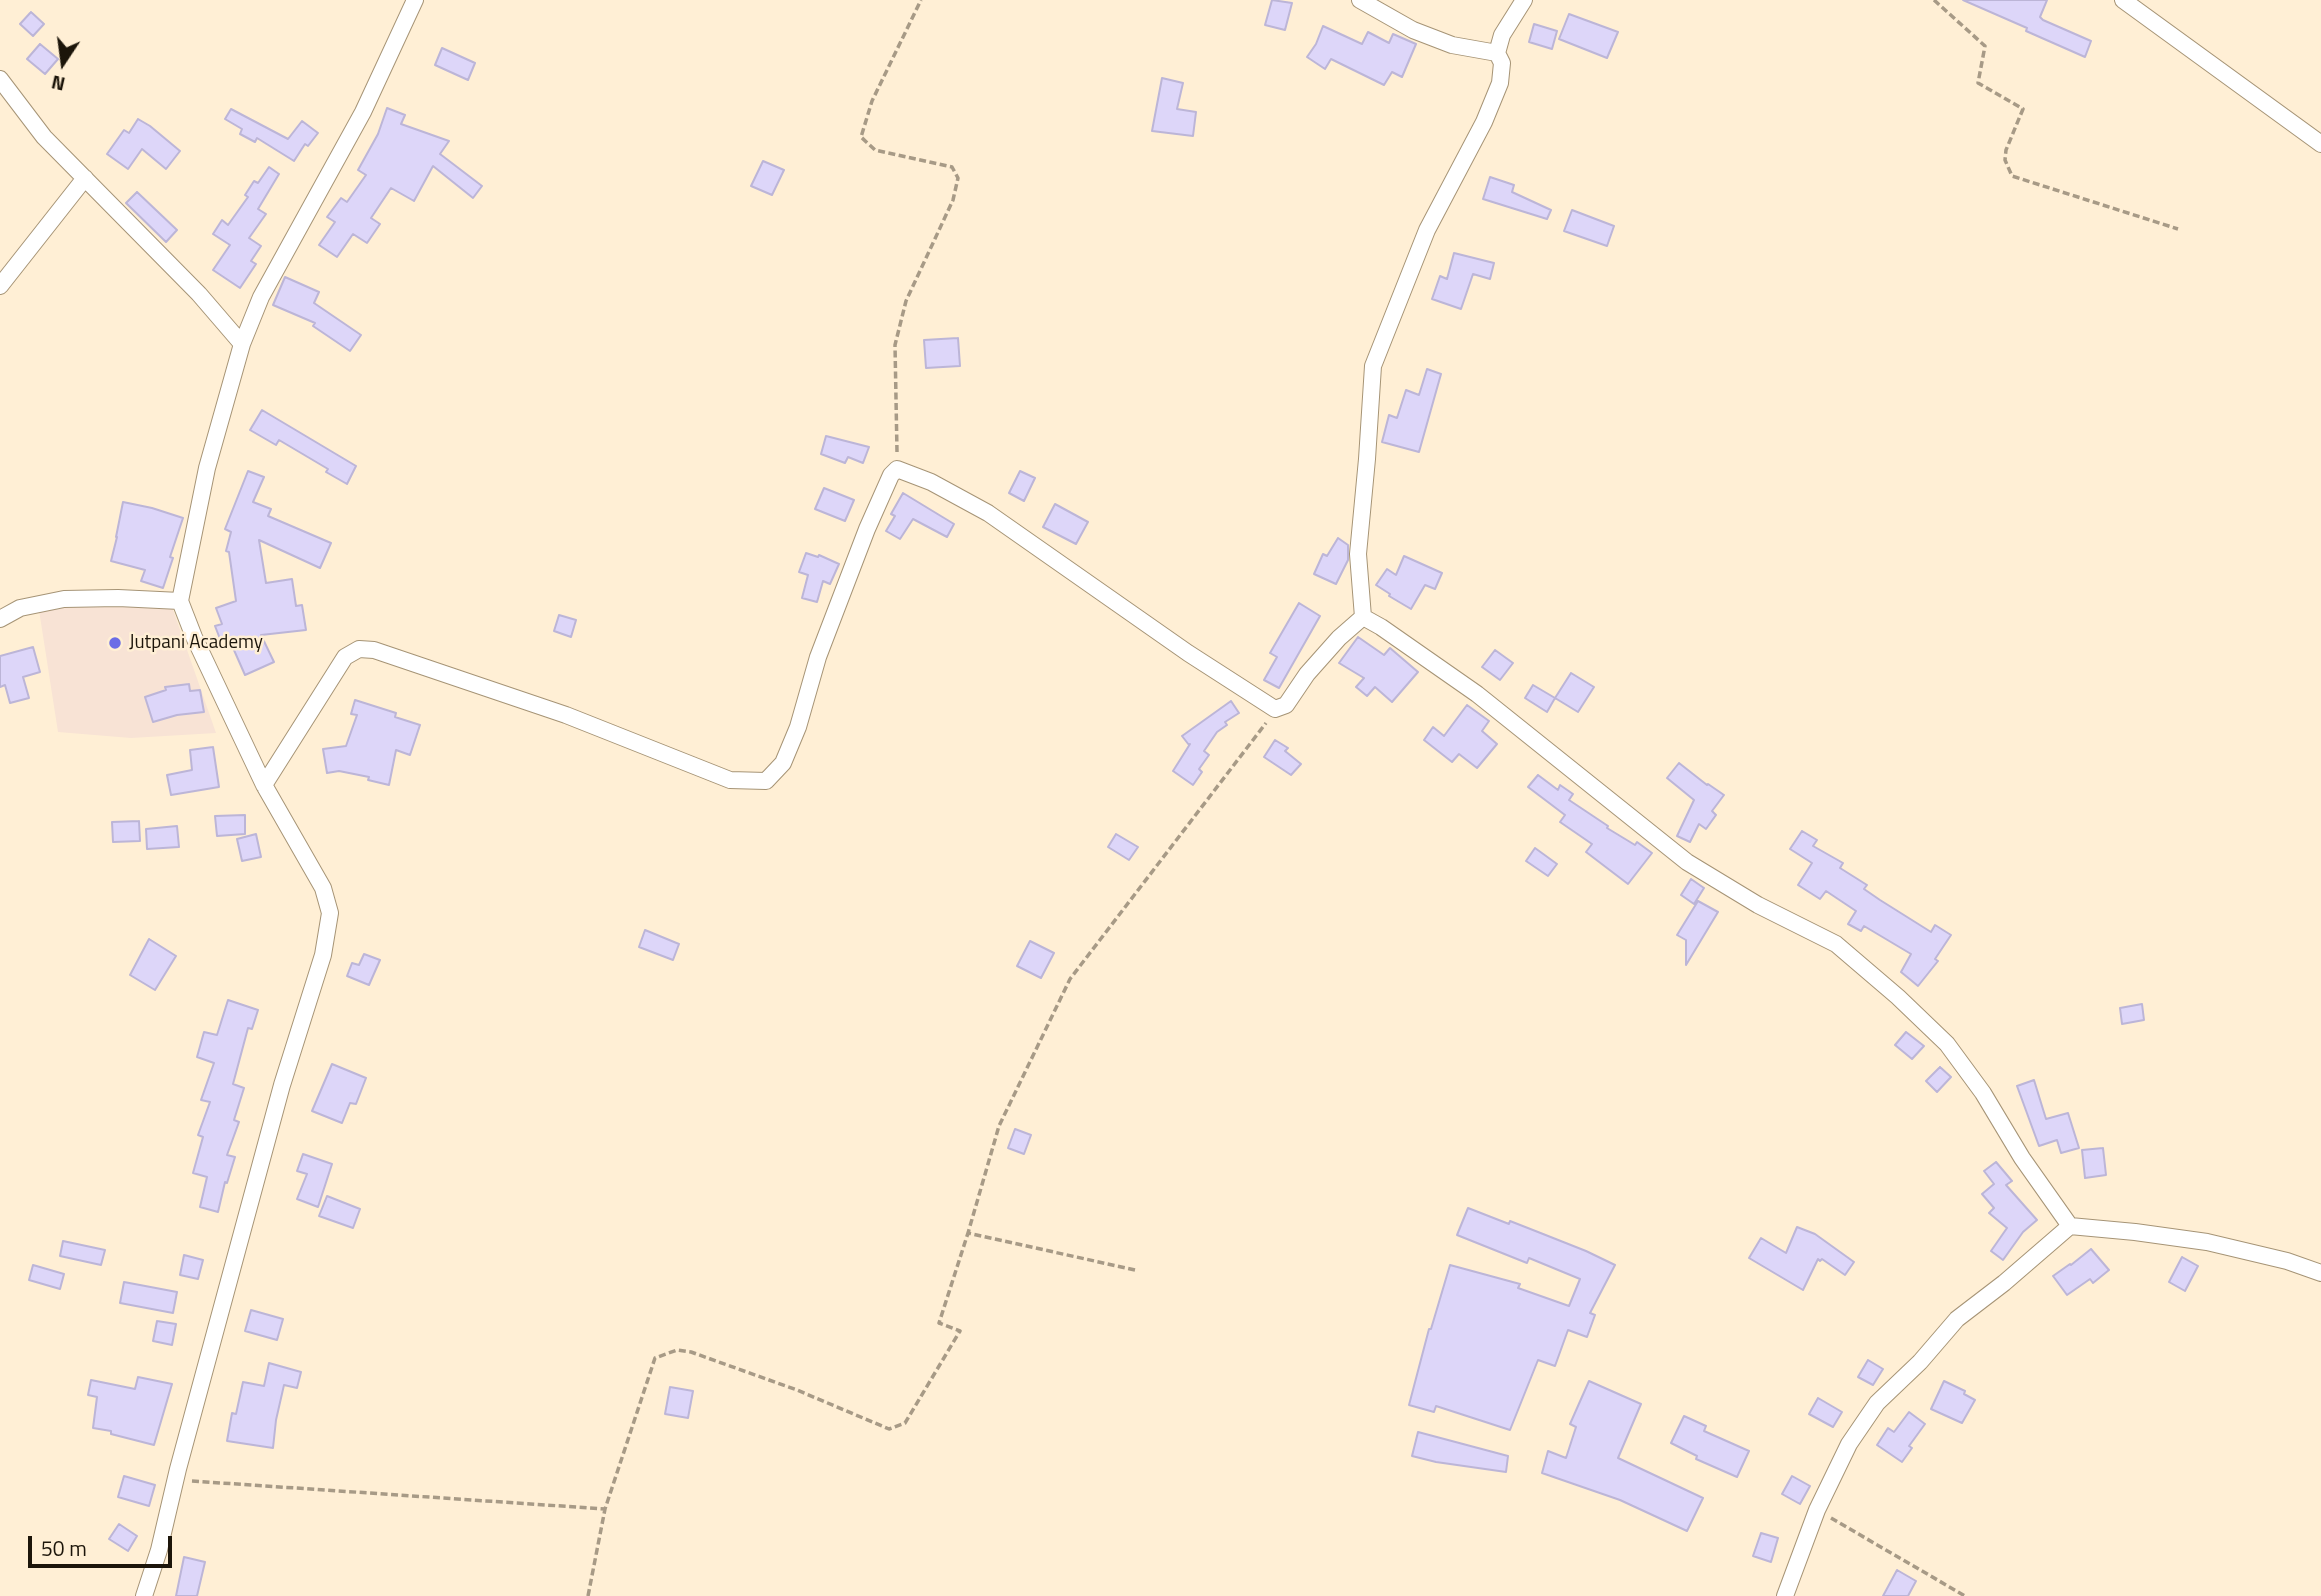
<!DOCTYPE html>
<html>
<head>
<meta charset="utf-8">
<style>
	body { margin:0 }
	#map { position:relative; width:2321px; height:1596px; overflow:hidden; background:#ffefd5; font-family:"Titillium Web",sans-serif }
	canvas { display:block }
	.north { position:absolute; left:28px; top:28px; width:70px; height:70px; -webkit-text-stroke:5px #ffefd5; paint-order:stroke; rotate:193deg; font-size:19px; font-weight:700; line-height:28px; text-align:center; color:#1c150a }
	.north::after { content:''; display:block; margin:auto; width:24px; height:32px; background:#1c150a; clip-path:polygon(50% 0,100% 100%,50% 72%,0 100%) }
	.scale { position:absolute; left:28px; top:1536px; width:144px; height:32px; box-sizing:border-box; border:4px solid #1c150a; border-top:0; padding-left:9px; font-size:21px; line-height:24px; white-space:nowrap; color:#1c150a; -webkit-text-stroke:5px #ffefd5; paint-order:stroke }
</style>
</head>
<body>
<div id="map">
<canvas width="2321" height="1596"></canvas>
<div class="north">N</div>
<div class="scale">50 m</div>
</div>
<script>
const g = document.querySelector('canvas').getContext('2d');
g.lineJoin = 'round';
function fillPath(path, color) {
  g.fillStyle = color;
  g.fill(path, 'evenodd');
}
function shape(rows) {
  const path = new Path2D();
  for (const r of rows) {
    path.moveTo(r[0], r[1]);
    for (let i = 2; i < r.length; i += 2) path.lineTo(r[i], r[i + 1]);
  }
  return path;
}
function trace(path, color, width, dash) {
  g.strokeStyle = color;
  g.lineWidth = width;
  g.lineCap = dash ? 'butt' : 'round';
  g.setLineDash(dash || []);
  g.stroke(path);
}
function label(font, color, halo, rows, align = 'center') {
  g.font = font + ' "Titillium Web",sans-serif';
  g.lineWidth = 5;
  g.setLineDash([]);
  g.textBaseline = 'middle';
  g.strokeStyle = halo;
  g.fillStyle = color;
  for (const [text, x, y, turn = 0] of rows) {
    g.save();
    g.translate(x, y);
    g.rotate((+turn || 0) * Math.PI / 180);
    g.textAlign = isNaN(turn) ? turn : align;
    if (halo) g.strokeText(text, 0, 0);
    g.fillText(text, 0, 0);
    g.restore();
  }
}
fillPath(shape([
	[79,603,171,604,216,733,131,738,58,732,39,610]
]), '#f8e3d5');
const building = shape([
	[1272,0,1292,3,1285,30,1265,25,1272,0],
	[1963,0,2047,0,2040,17,2043,20,2091,41,2085,57,2026,31,2027,28,1963,0],
	[31,12,44,24,33,36,20,24,31,12],
	[1569,14,1618,32,1607,58,1559,39,1569,14],
	[1534,24,1557,31,1552,49,1529,42,1534,24],
	[1323,26,1362,44,1368,32,1389,43,1393,34,1416,44,1402,77,1392,72,1384,85,1331,59,1325,69,1307,57,1316,44,1323,26],
	[40,44,58,59,45,74,27,59,40,44],
	[442,48,475,63,468,80,435,65,442,48],
	[1162,78,1183,83,1177,109,1196,112,1193,136,1152,131,1162,78],
	[387,108,405,115,401,124,449,141,440,154,482,186,473,198,433,166,414,201,391,188,371,218,380,224,367,243,353,234,337,257,319,245,335,222,327,217,341,198,347,202,366,175,358,170,378,134,387,108],
	[231,109,288,139,302,121,318,133,308,146,305,144,294,161,257,138,255,142,240,134,242,129,225,119,231,109],
	[138,119,150,126,180,151,166,169,142,149,128,169,107,154,124,130,129,133,138,119],
	[763,161,784,170,772,195,751,186,763,161],
	[269,167,279,174,258,209,266,214,249,238,261,246,251,261,256,264,240,288,213,270,230,245,213,234,222,220,228,225,248,197,245,195,254,181,258,183,269,167],
	[1490,177,1514,185,1512,192,1551,210,1547,219,1483,199,1490,177],
	[137,192,177,230,166,242,126,203,137,192],
	[1572,210,1614,226,1607,246,1564,231,1572,210],
	[1454,253,1494,263,1490,279,1473,274,1461,309,1432,299,1440,276,1447,279,1454,253],
	[285,277,319,292,314,303,361,335,350,351,313,326,315,323,273,305,285,277],
	[958,338,960,366,926,368,924,340,958,338],
	[1427,369,1441,374,1419,452,1382,442,1389,415,1397,418,1406,390,1419,395,1427,369],
	[262,410,356,466,347,484,326,472,328,469,279,440,276,445,250,430,262,410],
	[826,436,869,447,863,463,848,457,845,463,821,454,826,436],
	[248,471,264,477,253,502,271,509,268,516,331,543,320,568,259,540,266,583,292,579,296,606,302,605,306,630,261,635,274,662,245,675,230,641,222,644,215,626,222,624,216,608,236,601,229,552,226,551,231,532,225,529,248,471],
	[1020,471,1035,478,1024,501,1009,493,1020,471],
	[824,488,854,500,845,521,815,509,824,488],
	[903,493,954,524,947,537,913,519,900,539,886,531,895,516,891,514,903,493],
	[123,502,152,508,183,518,170,557,173,558,163,588,141,581,145,570,111,561,117,537,116,537,123,502],
	[1055,504,1088,522,1076,544,1043,527,1055,504],
	[1338,538,1348,545,1348,560,1336,584,1314,574,1323,554,1327,556,1338,538],
	[806,553,818,557,819,555,839,564,830,584,823,581,817,602,802,598,808,575,799,572,806,553],
	[1404,556,1442,573,1435,589,1425,585,1411,609,1389,596,1390,594,1376,585,1387,569,1396,575,1404,556],
	[1299,603,1320,616,1279,688,1264,680,1277,657,1270,653,1299,603],
	[559,615,576,620,571,637,554,631,559,615],
	[1358,637,1384,655,1390,648,1418,672,1392,702,1375,687,1367,696,1356,687,1364,678,1339,663,1358,637],
	[33,647,40,672,23,677,29,698,10,703,5,685,0,687,0,656,33,647],
	[1495,650,1513,663,1500,680,1482,667,1495,650],
	[1571,673,1594,687,1578,712,1555,698,1571,673],
	[189,684,190,691,200,690,204,712,177,715,153,722,145,697,166,690,165,687,189,684],
	[1533,685,1555,698,1547,712,1525,698,1533,685],
	[355,700,396,713,395,717,420,725,410,755,396,750,389,785,368,780,369,777,339,771,327,773,323,749,346,746,357,715,351,714,355,700],
	[1231,701,1239,713,1225,722,1227,725,1217,732,1204,751,1209,755,1199,769,1202,772,1193,785,1173,771,1190,744,1189,745,1182,736,1231,701],
	[1467,705,1489,721,1482,731,1497,744,1477,768,1459,754,1452,762,1424,740,1433,727,1444,736,1467,705],
	[1275,740,1288,748,1285,751,1301,764,1291,775,1264,757,1275,740],
	[213,747,219,787,171,795,167,775,192,770,190,750,213,747],
	[1679,763,1707,785,1708,784,1724,795,1712,811,1716,815,1706,829,1699,824,1690,842,1677,836,1694,800,1667,778,1679,763],
	[1538,775,1558,790,1560,785,1573,794,1569,800,1608,826,1607,828,1635,845,1637,842,1652,853,1628,884,1586,852,1592,844,1560,822,1565,815,1528,787,1538,775],
	[245,815,245,834,217,836,215,816,245,815],
	[139,821,140,841,113,842,112,822,139,821],
	[177,826,179,847,147,849,146,829,177,826],
	[1802,831,1817,840,1813,846,1843,863,1840,868,1867,885,1864,889,1880,900,1931,932,1935,925,1951,935,1935,959,1938,961,1918,986,1901,972,1911,954,1864,926,1861,931,1848,924,1856,911,1826,891,1820,899,1798,885,1812,863,1790,849,1802,831],
	[256,834,261,857,242,861,237,839,256,834],
	[1116,834,1138,847,1129,860,1108,847,1116,834],
	[1535,848,1557,864,1548,876,1526,861,1535,848],
	[1691,879,1704,888,1694,904,1681,895,1691,879],
	[1698,901,1718,912,1686,965,1686,940,1677,935,1698,901],
	[645,930,679,944,673,960,639,947,645,930],
	[149,939,176,956,155,990,130,975,149,939],
	[1030,941,1054,953,1041,978,1017,966,1030,941],
	[364,954,380,960,369,985,347,976,352,963,359,965,364,954],
	[228,1000,258,1010,252,1029,248,1028,233,1084,244,1088,234,1120,239,1122,227,1155,235,1157,227,1183,225,1182,218,1212,200,1207,207,1177,193,1173,203,1137,198,1135,210,1102,201,1100,214,1063,197,1057,204,1032,217,1035,228,1000],
	[2142,1004,2144,1020,2122,1024,2120,1008,2142,1004],
	[1906,1032,1924,1046,1912,1059,1895,1045,1906,1032],
	[332,1064,366,1078,356,1104,350,1103,342,1123,312,1111,332,1064],
	[1940,1067,1951,1077,1937,1092,1926,1081,1940,1067],
	[2034,1080,2046,1119,2068,1113,2079,1148,2061,1153,2057,1140,2039,1146,2017,1086,2034,1080],
	[1015,1129,1031,1135,1024,1154,1008,1148,1015,1129],
	[2103,1148,2106,1175,2085,1178,2082,1150,2103,1148],
	[303,1154,332,1164,318,1207,297,1199,307,1174,297,1171,303,1154],
	[1996,1162,2012,1181,2006,1185,2037,1220,2023,1232,2003,1260,1991,1251,2007,1228,1989,1213,1994,1208,1982,1194,1994,1184,1984,1171,1996,1162],
	[327,1196,360,1209,353,1228,319,1216,327,1196],
	[1468,1208,1509,1224,1510,1221,1538,1232,1586,1251,1615,1265,1590,1313,1595,1315,1587,1337,1568,1330,1555,1366,1538,1360,1510,1430,1436,1406,1434,1412,1409,1405,1429,1329,1431,1329,1450,1265,1520,1284,1518,1288,1569,1306,1580,1279,1529,1258,1527,1263,1457,1235,1468,1208],
	[1797,1227,1815,1234,1854,1262,1845,1275,1822,1259,1820,1261,1818,1259,1803,1290,1749,1258,1761,1238,1786,1253,1797,1227],
	[63,1241,105,1250,101,1265,60,1256,63,1241],
	[2091,1249,2109,1270,2093,1283,2090,1279,2067,1295,2053,1276,2070,1264,2071,1265,2091,1249],
	[184,1255,203,1260,198,1279,180,1275,184,1255],
	[2182,1257,2198,1266,2185,1291,2169,1282,2182,1257],
	[33,1265,64,1274,60,1289,29,1280,33,1265],
	[124,1282,177,1292,173,1313,120,1303,124,1282],
	[251,1310,283,1319,277,1340,245,1331,251,1310],
	[157,1321,176,1324,172,1345,153,1341,157,1321],
	[1868,1360,1883,1369,1873,1385,1858,1377,1868,1360],
	[269,1363,301,1372,297,1388,284,1385,276,1420,273,1448,227,1441,232,1413,236,1414,243,1382,264,1386,269,1363],
	[138,1377,172,1384,154,1445,111,1434,111,1431,93,1428,97,1397,88,1395,91,1380,135,1389,138,1377],
	[1589,1381,1641,1404,1618,1458,1703,1498,1687,1531,1620,1500,1542,1473,1548,1451,1566,1458,1576,1427,1570,1424,1589,1381],
	[1944,1381,1965,1391,1964,1394,1975,1400,1962,1423,1931,1409,1944,1381],
	[670,1387,693,1391,688,1418,665,1414,670,1387],
	[1818,1398,1842,1412,1833,1427,1809,1414,1818,1398],
	[1909,1412,1925,1424,1909,1446,1912,1448,1902,1462,1877,1445,1888,1428,1894,1432,1909,1412],
	[1684,1416,1706,1426,1704,1431,1749,1451,1737,1477,1696,1459,1697,1456,1671,1443,1684,1416],
	[1418,1432,1508,1456,1506,1472,1436,1462,1412,1456,1418,1432],
	[124,1476,155,1485,149,1506,118,1497,124,1476],
	[1792,1476,1810,1486,1800,1504,1782,1494,1792,1476],
	[119,1524,137,1536,128,1551,109,1539,119,1524],
	[1761,1533,1778,1538,1771,1562,1753,1556,1761,1533],
	[184,1557,205,1562,197,1596,176,1596,184,1557],
	[1897,1570,1916,1581,1908,1596,1883,1596,1897,1570]
]);
fillPath(building, '#ddd6f9');
trace(building, '#bcb5d7', 2);
const minor = shape([
	[1360,0,1413,30,1452,45,1497,53,1502,35,1524,0],
	[2123,0,2321,144],
	[1497,53,1502,63,1500,83,1484,122,1427,230,1373,366,1367,459,1358,554,1363,617,1381,627,1477,694,1687,862,1758,905,1836,944,1898,997,1947,1044,1983,1093,2022,1158,2070,1226],
	[0,79,44,137,199,294,242,344],
	[0,286,85,178],
	[0,619,20,608,64,599,118,598,180,601],
	[264,785,345,657,359,649,374,650,566,715,730,780,766,781,783,763,798,727,818,657,867,529,891,475,897,469,931,482,988,513,1188,653,1275,709,1286,705,1307,674,1339,638,1363,617],
	[144,1596,159,1550,178,1469,282,1085,323,955,330,913,323,888,264,785,194,637,180,601,207,468,242,344,261,297,363,112,415,0],
	[1785,1596,1817,1510,1849,1444,1877,1403,1920,1362,1957,1319,2004,1283,2070,1226,2135,1232,2207,1242,2287,1261,2321,1273]
]);
trace(minor, '#a69476', 18);
trace(shape([
	[1934,0,1985,46,1978,83,2023,109,2006,150,2005,160,2012,176,2178,229],
	[897,452,895,345,906,301,953,200,958,178,952,167,875,150,861,137,872,101,921,0],
	[1135,1270,968,1233,999,1126,1070,979,1266,723],
	[192,1481,605,1509],
	[1831,1518,1965,1596],
	[588,1596,605,1509,655,1358,677,1350,691,1352,797,1390,889,1429,905,1423,960,1331,939,1323,968,1233]
]), '#a79a86', 3.5, [7, 3.5]);
trace(minor, '#fff', 16);
for (const [x, y, r, color] of [
	[115,643,7,"#6b6ce6"]
]) {
  const dot = new Path2D();
  dot.arc(x, y, r, 0, 2 * Math.PI);
  g.fillStyle = color;
  g.fill(dot);
  trace(dot, '#ffefd5', 2.5);
}
label('19px', '#1c150a', '#ffefd5', [
	["Jutpani Academy",129,643]
], 'left');
</script>
</body>
</html>
